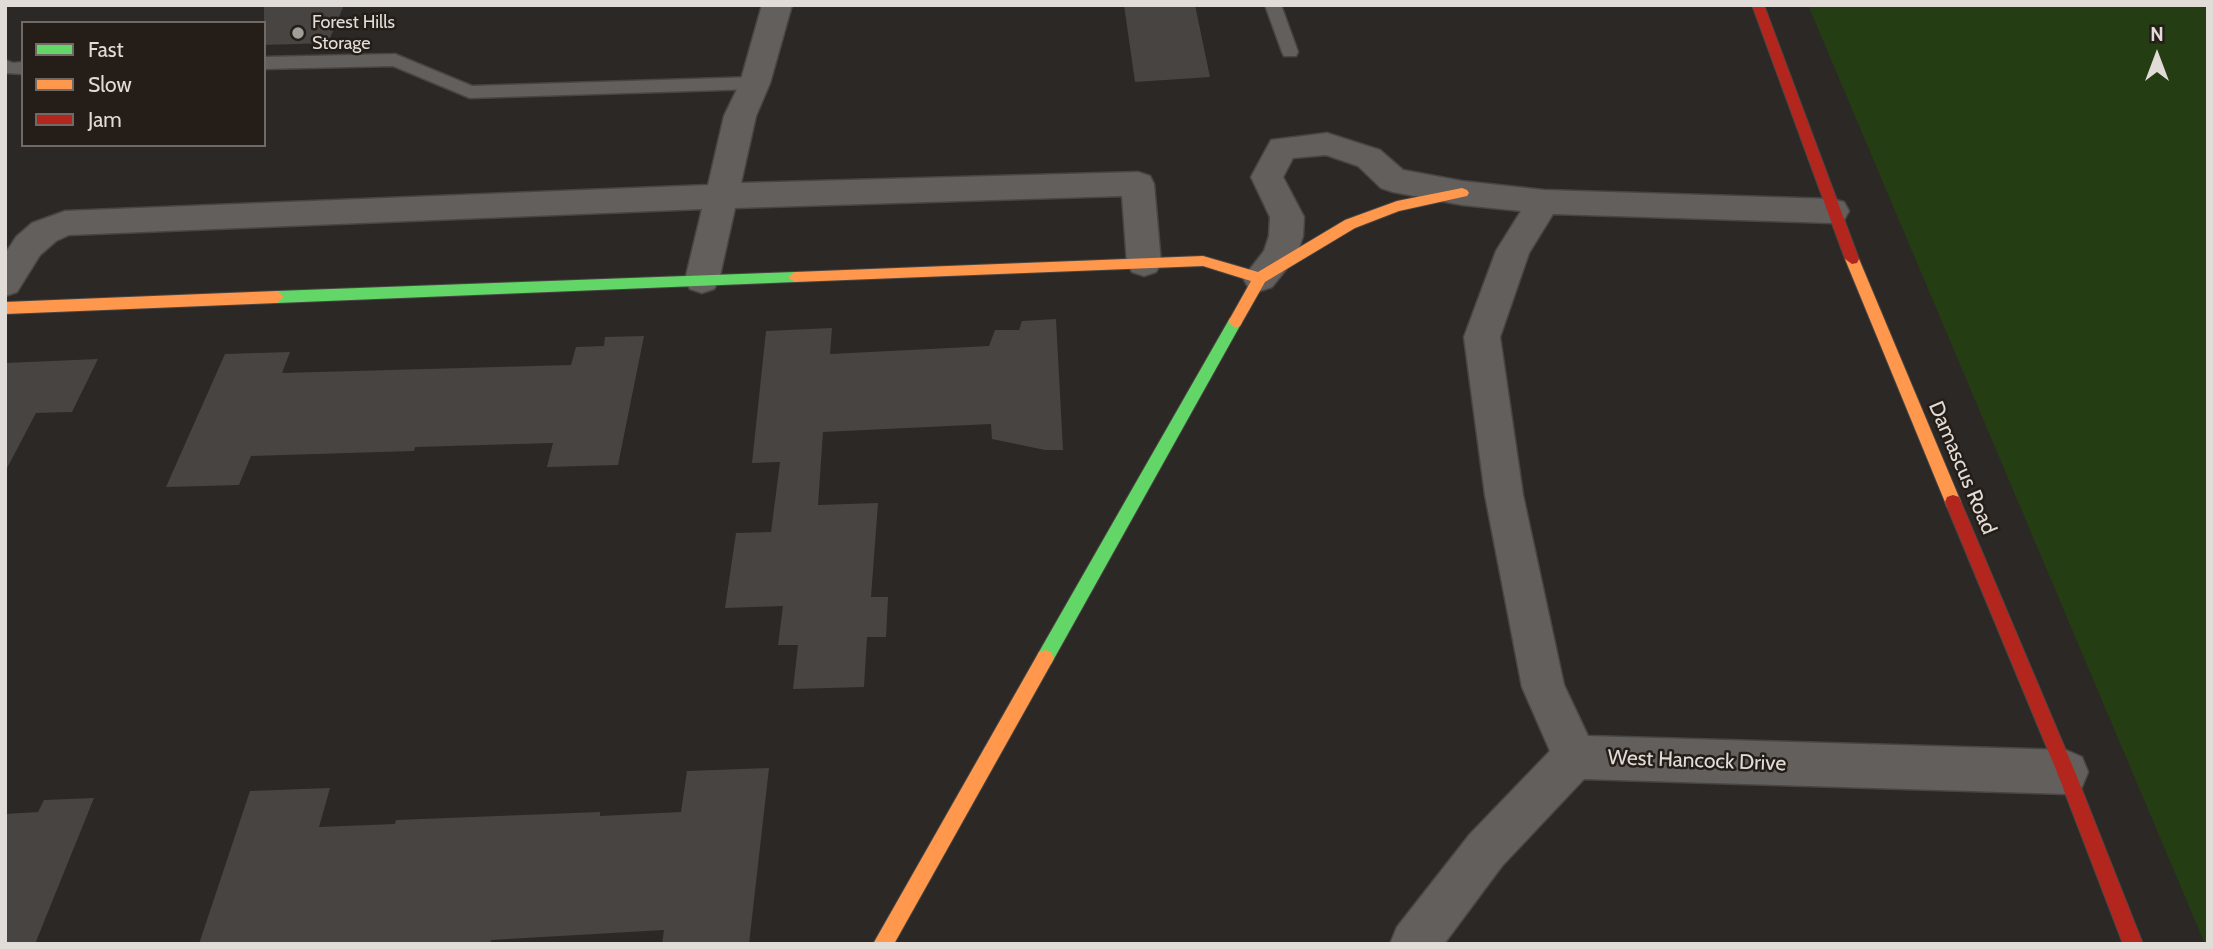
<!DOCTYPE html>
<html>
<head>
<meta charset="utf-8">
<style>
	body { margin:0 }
	#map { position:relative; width:2213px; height:949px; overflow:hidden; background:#2b2825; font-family:Cabin,sans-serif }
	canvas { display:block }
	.frame { position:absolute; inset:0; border:7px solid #e1dcd8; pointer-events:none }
	.legend { position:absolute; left:21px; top:21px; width:245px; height:126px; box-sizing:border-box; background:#241d18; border:2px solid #706965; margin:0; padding:9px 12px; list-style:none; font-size:21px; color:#e1dcd8 }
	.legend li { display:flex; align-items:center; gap:14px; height:35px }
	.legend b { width:35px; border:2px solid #706965 }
	.north { position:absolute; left:2122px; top:21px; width:70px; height:70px; -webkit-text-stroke:5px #241d18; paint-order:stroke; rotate:0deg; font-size:19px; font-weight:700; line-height:28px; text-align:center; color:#e1dcd8 }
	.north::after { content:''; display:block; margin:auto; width:24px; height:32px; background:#e1dcd8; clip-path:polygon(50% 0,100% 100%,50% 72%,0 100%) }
</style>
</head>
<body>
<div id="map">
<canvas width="2213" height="949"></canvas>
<div class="frame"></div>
<ul class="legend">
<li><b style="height:9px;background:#63d668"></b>Fast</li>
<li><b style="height:9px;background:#ff974d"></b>Slow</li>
<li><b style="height:9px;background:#b3261e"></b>Jam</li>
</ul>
<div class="north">N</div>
</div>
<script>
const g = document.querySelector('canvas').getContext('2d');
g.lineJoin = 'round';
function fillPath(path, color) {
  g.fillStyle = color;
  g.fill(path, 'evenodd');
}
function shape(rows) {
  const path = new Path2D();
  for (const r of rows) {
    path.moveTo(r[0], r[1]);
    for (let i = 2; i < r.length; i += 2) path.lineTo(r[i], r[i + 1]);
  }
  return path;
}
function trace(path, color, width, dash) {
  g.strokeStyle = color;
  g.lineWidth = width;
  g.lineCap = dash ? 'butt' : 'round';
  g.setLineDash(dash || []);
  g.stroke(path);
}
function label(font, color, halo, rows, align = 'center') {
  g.font = font + ' Cabin,sans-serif';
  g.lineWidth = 5;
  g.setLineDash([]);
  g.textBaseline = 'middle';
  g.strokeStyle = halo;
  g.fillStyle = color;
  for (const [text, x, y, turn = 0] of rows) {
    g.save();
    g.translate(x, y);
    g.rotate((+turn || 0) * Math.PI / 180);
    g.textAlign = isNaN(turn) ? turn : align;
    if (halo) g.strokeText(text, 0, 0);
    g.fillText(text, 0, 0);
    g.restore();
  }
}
fillPath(shape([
	[1808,5,2208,5,2208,944,2205,944]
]), '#253d13');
fillPath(shape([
	[264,5,344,5,328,43,264,45],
	[1124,5,1195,5,1210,77,1135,82],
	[1056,319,1063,450,1045,450,992,439,991,424,823,432,818,505,878,503,871,597,888,597,886,637,867,637,864,687,793,689,798,645,778,645,783,606,725,608,736,533,771,532,780,462,752,463,766,331,832,328,830,354,989,346,995,330,1019,330,1022,321],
	[644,336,618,465,547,467,553,443,415,447,414,451,251,456,239,485,166,487,225,354,290,352,282,373,571,365,576,347,604,346,605,337],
	[98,359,72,412,36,413,5,472,5,363],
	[769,768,749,944,662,944,664,930,491,940,490,944,199,944,250,791,330,788,319,827,395,824,396,820,600,812,600,816,681,812,687,771],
	[94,798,35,944,5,944,5,814,38,812,44,800]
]), '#474442');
const lane = shape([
	[1265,5,1281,5,1298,52,1296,56,1284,56,1282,52,1265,5],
	[395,54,472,86,755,77,763,83,755,89,470,98,393,66,264,69,264,57,395,54],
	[5,60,13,63,23,62,23,74,5,73,5,60]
]);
const street = shape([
	[762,5,792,5,770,83,756,116,741,183,1138,172,1150,176,1154,184,1161,263,1156,272,1144,276,1132,272,1127,263,1122,196,735,208,719,280,714,289,702,293,690,289,685,280,702,209,69,235,56,241,40,255,17,292,5,296,5,254,16,237,32,223,65,211,708,185,724,116,740,83,762,5],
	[1327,133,1380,150,1403,170,1462,181,1544,190,1832,199,1844,202,1849,211,1844,220,1832,223,1553,214,1529,253,1500,337,1523,495,1564,685,1588,736,2066,750,2082,757,2088,772,2082,787,2066,794,1584,779,1502,866,1444,944,1390,944,1397,927,1470,834,1550,751,1522,687,1485,495,1464,337,1496,251,1521,211,1462,205,1393,192,1381,188,1358,166,1326,155,1293,158,1283,177,1304,217,1303,236,1296,257,1272,287,1260,291,1248,287,1243,278,1264,251,1269,236,1270,217,1251,177,1271,140,1327,133]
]);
const fast = shape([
	[795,272,802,277,795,282,277,303,270,297,277,291,795,272],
	[1235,316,1242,322,1051,664,1045,666,1039,664,1036,658,1039,652,1230,318,1235,316]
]);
const slow = shape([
	[1462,188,1467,190,1469,193,1467,196,1399,211,1355,228,1265,282,1240,326,1235,328,1228,322,1251,281,1203,266,795,282,788,277,795,272,1203,256,1258,272,1345,220,1397,201,1462,188],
	[1852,254,1859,259,1961,502,1959,507,1953,509,1947,507,1945,502,1845,259,1852,254],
	[277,291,284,297,277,303,5,314,5,302,277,291],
	[1045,650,1051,652,1054,658,1051,664,894,944,873,944,1039,652,1045,650]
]);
const jam = shape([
	[1752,5,1764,5,1859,259,1857,263,1852,264,1845,259,1752,5],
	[1953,495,1959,497,1961,502,2075,772,2143,944,2123,944,2057,772,1945,502,1947,497,1953,495]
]);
trace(lane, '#484543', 3);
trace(street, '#484543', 3);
trace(fast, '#484543', 2);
trace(slow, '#484543', 2);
trace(jam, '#484543', 2);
fillPath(lane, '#625f5c');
fillPath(street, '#625f5c');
fillPath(fast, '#63d668');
fillPath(slow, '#ff974d');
fillPath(jam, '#b3261e');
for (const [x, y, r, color] of [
	[298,33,7,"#a19d99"]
]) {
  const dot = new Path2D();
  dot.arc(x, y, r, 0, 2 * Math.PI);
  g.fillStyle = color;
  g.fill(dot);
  trace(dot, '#241d18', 2.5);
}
label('18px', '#e1dcd8', '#241d18', [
	["Forest Hills",312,23],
	["Storage",312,44]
], 'left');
label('21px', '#e1dcd8', '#241d18', [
	["Damascus Road",1962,468,67],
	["West Hancock Drive",1697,761,2]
]);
</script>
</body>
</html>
